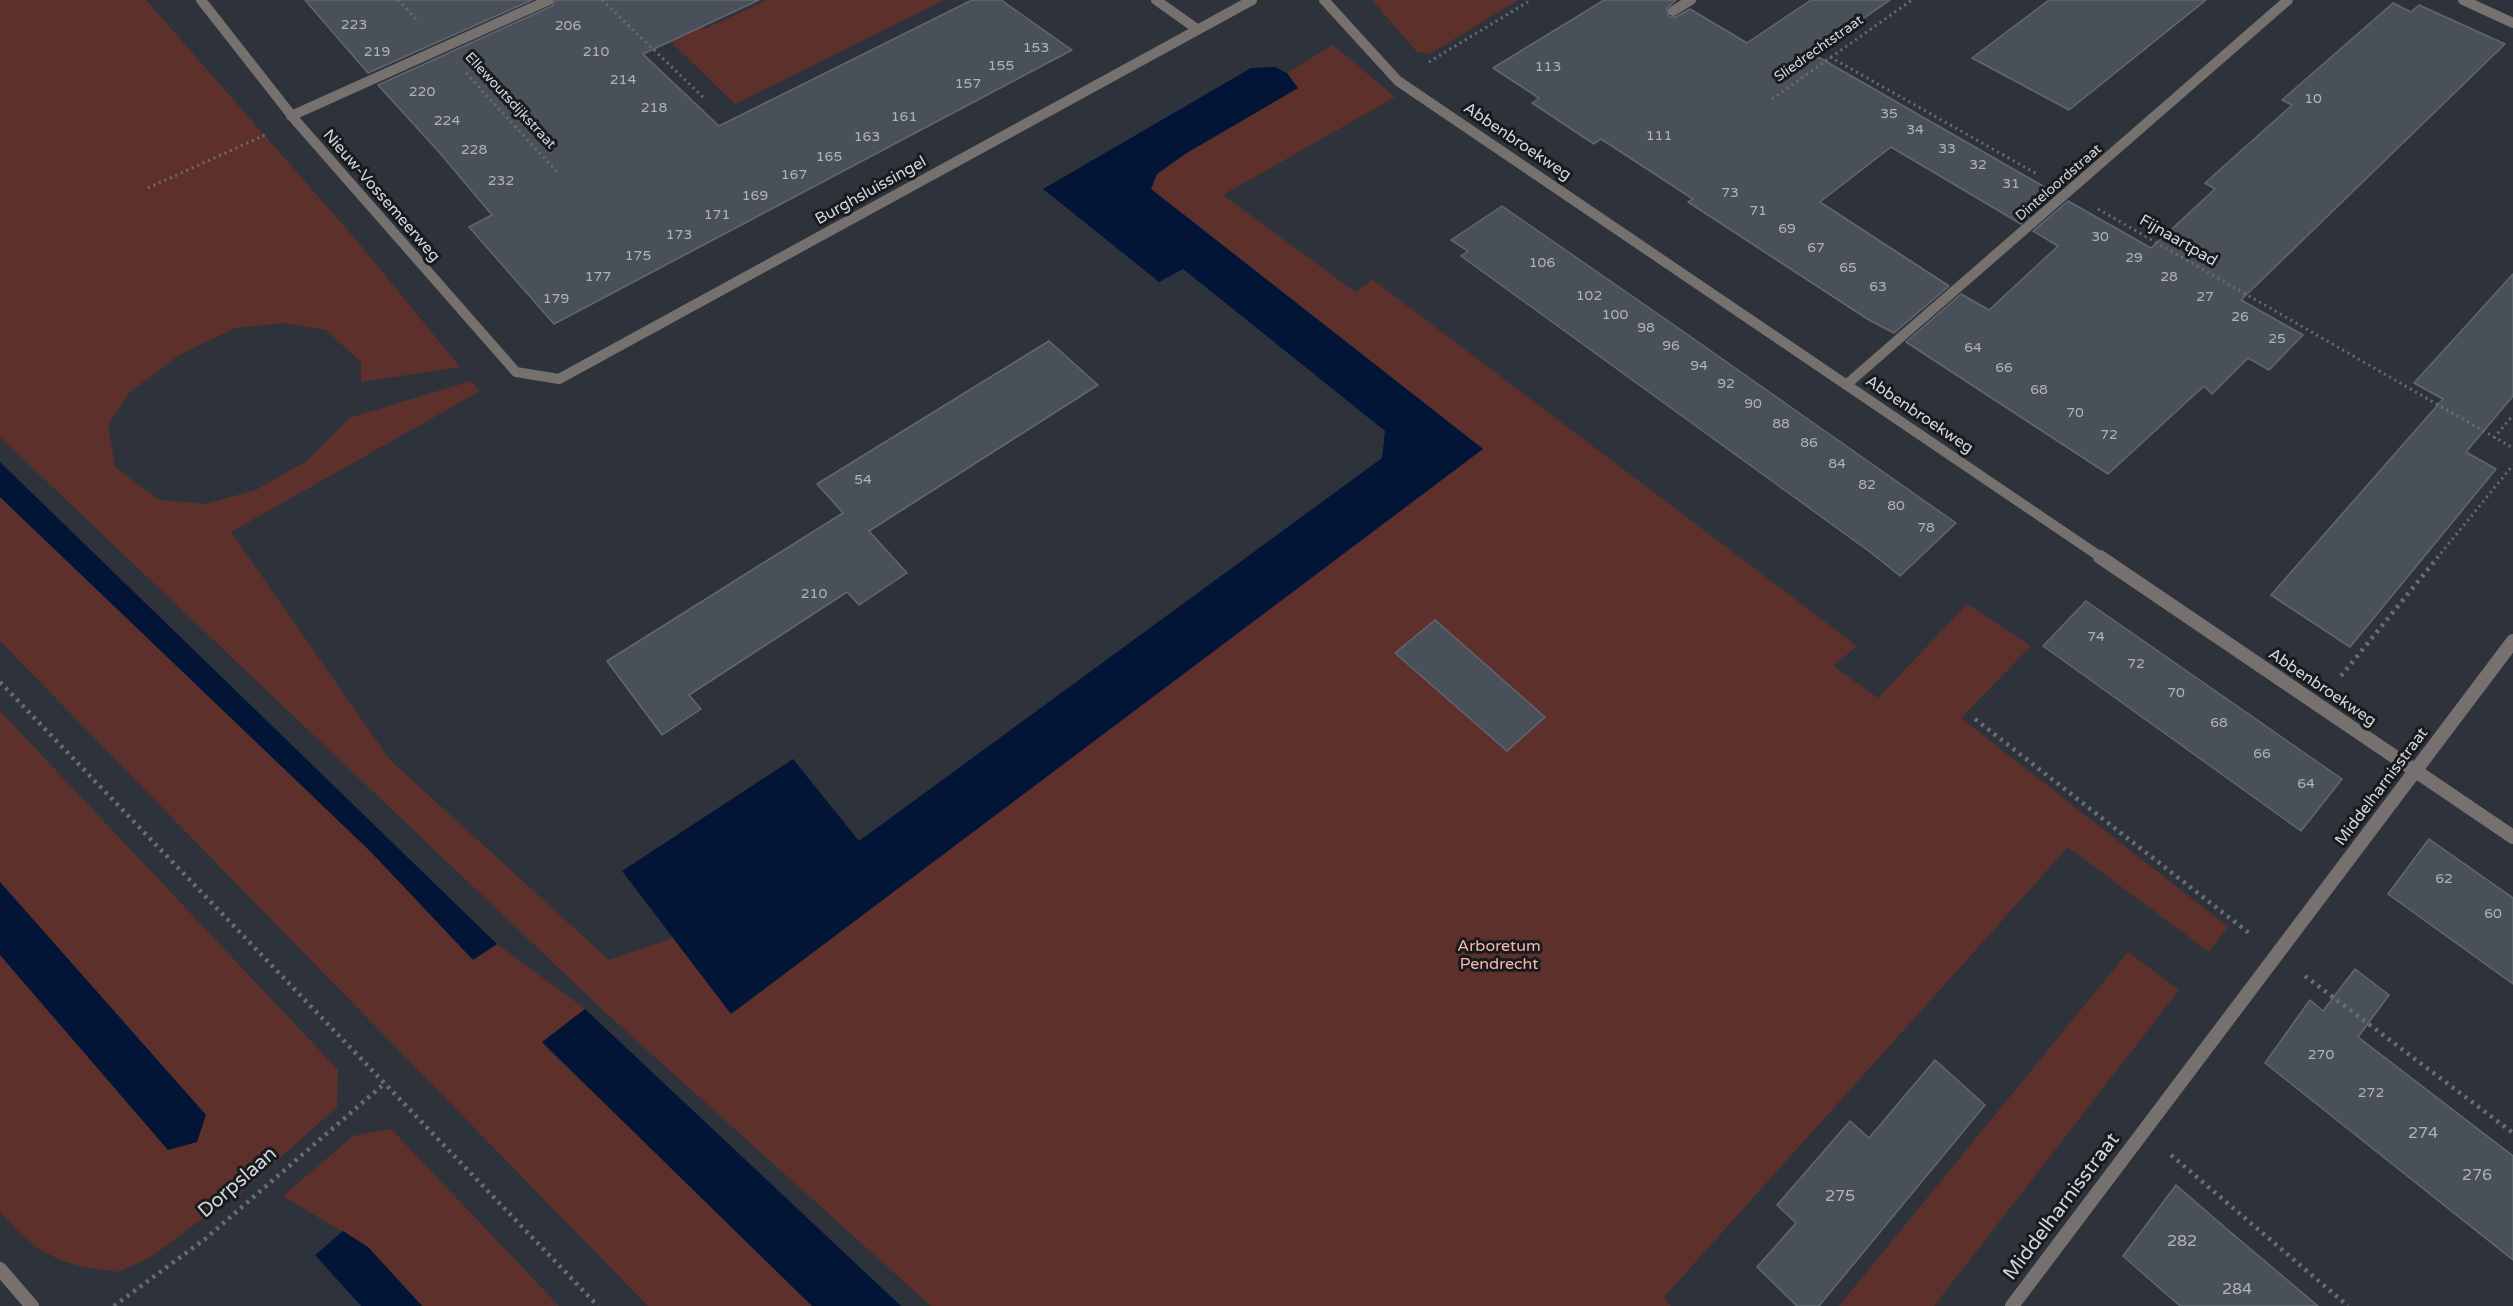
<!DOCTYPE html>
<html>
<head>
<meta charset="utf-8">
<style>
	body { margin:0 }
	canvas { display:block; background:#2e333b }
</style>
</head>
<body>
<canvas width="2513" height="1306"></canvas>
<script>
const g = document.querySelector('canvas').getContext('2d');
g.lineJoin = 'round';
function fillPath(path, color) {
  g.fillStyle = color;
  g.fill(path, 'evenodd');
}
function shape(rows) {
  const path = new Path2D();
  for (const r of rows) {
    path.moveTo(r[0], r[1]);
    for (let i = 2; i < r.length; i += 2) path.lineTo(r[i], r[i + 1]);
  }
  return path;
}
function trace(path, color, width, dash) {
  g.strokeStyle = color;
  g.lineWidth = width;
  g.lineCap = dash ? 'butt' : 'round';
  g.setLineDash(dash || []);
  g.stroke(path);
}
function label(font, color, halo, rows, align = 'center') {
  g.font = font + ' "Varela Round",sans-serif';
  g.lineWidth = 6;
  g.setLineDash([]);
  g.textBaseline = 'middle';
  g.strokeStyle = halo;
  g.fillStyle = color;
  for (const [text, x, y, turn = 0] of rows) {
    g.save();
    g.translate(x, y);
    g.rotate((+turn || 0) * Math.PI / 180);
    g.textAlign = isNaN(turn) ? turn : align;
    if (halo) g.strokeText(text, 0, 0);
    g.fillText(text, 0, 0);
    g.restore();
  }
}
fillPath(shape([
	[0,0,146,0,357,241,460,367,361,382,361,362,326,330,285,323,235,328,179,355,129,393,108,425,115,467,159,500,205,504,256,490,308,460,349,418,471,381,480,391,231,532,389,759,609,960,673,938,731,1013,1482,448,1151,189,1157,174,1185,154,1298,88,1287,73,1333,45,1395,97,1223,195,1355,292,1373,280,1857,646,1833,666,1878,698,1967,604,2031,646,1961,718,2228,927,2209,952,2068,847,1664,1297,1671,1306,931,1306,605,1012,0,437],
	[670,0,705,29,767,0,944,0,735,104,639,11],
	[1372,0,1518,0,1430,54,1417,52],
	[0,497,370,851,473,959,497,944,585,1009,542,1043,812,1306,648,1306,0,641],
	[0,711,338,1070,337,1107,238,1195,222,1204,151,1257,118,1272,84,1267,60,1260,39,1249,20,1233,0,1212,0,955,168,1150,206,1115,0,882],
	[2128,952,2179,990,1934,1306,1839,1306],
	[391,1129,559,1306,422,1306,368,1247,283,1196,353,1136]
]), '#5d302b');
fillPath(shape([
	[1275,67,1287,73,1298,88,1185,154,1157,174,1151,189,1483,449,731,1014,622,871,793,759,859,841,1382,458,1385,431,1183,269,1159,282,1043,189,1251,68],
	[0,462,497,944,473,960,370,851,0,497],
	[0,882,206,1115,197,1142,168,1150,0,955],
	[585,1009,901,1306,812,1306,542,1042],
	[343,1231,368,1247,422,1306,361,1306,315,1255]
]), '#021536');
const building = shape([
	[305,0,532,0,368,73,305,0],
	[556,0,759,0,643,54,719,126,972,0,1001,0,1072,50,554,324,469,227,492,215,439,152,378,85,552,6,556,0],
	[1604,0,1676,0,1667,8,1669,17,1676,17,1690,9,1747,43,1811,0,1890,0,1813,54,2055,193,2021,224,1891,147,1820,202,1949,286,1894,333,1869,320,1688,202,1693,199,1601,139,1594,144,1532,103,1539,98,1493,68,1604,0],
	[2049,0,2206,0,2069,110,1972,58,2049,0],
	[2393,3,2411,12,2419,5,2505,44,2241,300,2303,335,2269,370,2248,358,2212,394,2204,386,2108,474,1906,342,1961,294,1989,310,2058,246,2033,231,2068,201,2151,248,2215,189,2205,183,2292,105,2282,100,2393,3],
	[1502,206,1671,323,1956,523,1900,576,1870,552,1461,256,1468,251,1451,240,1502,206],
	[2513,274,2513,396,2466,452,2496,469,2350,647,2271,595,2443,399,2414,383,2513,274],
	[1049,341,1098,385,869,531,907,573,859,605,847,592,689,695,701,709,662,735,607,661,843,513,817,484,1049,341],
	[2086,601,2342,779,2301,831,2043,646,2086,601],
	[1435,620,1545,717,1507,751,1395,653,1435,620],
	[2429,839,2513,898,2513,984,2388,894,2429,839],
	[2355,969,2389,995,2358,1037,2513,1156,2513,1260,2265,1063,2310,1000,2323,1011,2355,969],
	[1935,1060,1985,1105,1819,1306,1797,1306,1757,1267,1796,1223,1777,1205,1850,1121,1869,1138,1935,1060],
	[2176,1185,2228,1230,2318,1306,2180,1306,2123,1256,2176,1185]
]);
fillPath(building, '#4a5059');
trace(building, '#616771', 1.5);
trace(shape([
	[398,0,418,21],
	[602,0,704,98],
	[1830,57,2037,174],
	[1429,62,1531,0],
	[466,73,559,174],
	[1772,99,1912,0],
	[148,188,265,135],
	[2098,209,2513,448],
	[2494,438,2513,415],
	[2437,558,2513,465]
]), '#686c73', 3, [2, 4]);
trace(shape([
	[2341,676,2438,557],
	[0,682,598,1306],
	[1975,719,2249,933],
	[2305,976,2513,1133],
	[2171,1155,2348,1306],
	[114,1306,205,1239,384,1084]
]), '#686c73', 4.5, [3, 5]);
trace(shape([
	[1156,0,1197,29]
]), '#76706f', 10);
trace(shape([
	[0,1269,32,1306]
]), '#76706f', 14);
trace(shape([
	[201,0,296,121,516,372,559,379,1252,0],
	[1324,0,1398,81,2102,558],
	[2463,0,2513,23],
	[1673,11,1691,0],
	[291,116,549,0],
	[1846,385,2288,0]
]), '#76706f', 10);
trace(shape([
	[2100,557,2513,837],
	[2012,1306,2513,641]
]), '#76706f', 14);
label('14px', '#b0b4ba', null, [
	["223",354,25],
	["206",568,26],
	["153",1036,48],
	["219",377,52],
	["210",596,52],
	["155",1001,66],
	["113",1548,67],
	["214",623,80],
	["157",968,84],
	["220",422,92],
	["10",2313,99],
	["218",654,108],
	["35",1889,114],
	["161",904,117],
	["224",447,121],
	["34",1915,130],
	["111",1659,136],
	["163",867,137],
	["33",1947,149],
	["228",474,150],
	["165",829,157],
	["32",1978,165],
	["167",794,175],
	["232",501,181],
	["31",2011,184],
	["73",1730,193],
	["169",755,196],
	["71",1758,211],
	["171",717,215],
	["69",1787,229],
	["173",679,235],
	["30",2100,237],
	["67",1816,248],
	["175",638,256],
	["29",2134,258],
	["106",1542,263],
	["65",1848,268],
	["177",598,277],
	["28",2169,277],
	["63",1878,287],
	["102",1589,296],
	["27",2205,297],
	["179",556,299],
	["100",1615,315],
	["26",2240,317],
	["98",1646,328],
	["25",2277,339],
	["96",1671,346],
	["64",1973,348],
	["94",1699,366],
	["66",2004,368],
	["92",1726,384],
	["68",2039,390],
	["90",1753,404],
	["70",2075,413],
	["88",1781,424],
	["72",2109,435],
	["86",1809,443],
	["84",1837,464],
	["54",863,480],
	["82",1867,485],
	["80",1896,506],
	["78",1926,528],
	["210",814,594],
	["74",2096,637],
	["72",2136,664],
	["70",2176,693],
	["68",2219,723],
	["66",2262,754],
	["64",2306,784],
	["62",2444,879],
	["60",2493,914],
	["270",2321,1055],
	["272",2371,1093]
]);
label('14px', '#d2d6db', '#181b1e', [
	["Sliedrechtstraat",1819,49,-35],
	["Ellewoutsdijkstraat",510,101,47],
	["Dinteloordstraat",2059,183,-41]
]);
label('16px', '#d2d6db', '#181b1e', [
	["Abbenbroekweg",1517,142,34],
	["Burghsluissingel",871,191,-29],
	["Nieuw-Vossemeerweg",381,196,49],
	["Fijnaartpad",2178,241,30],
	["Abbenbroekweg",1919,415,34],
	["Abbenbroekweg",2322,688,34],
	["Middelharnisstraat",2382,787,-53]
]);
label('16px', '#fbb7af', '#181b1e', [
	["Arboretum",1499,947],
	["Pendrecht",1499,965]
]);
label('16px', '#b0b4ba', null, [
	["274",2423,1134],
	["276",2477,1176],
	["275",1840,1197],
	["282",2182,1242],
	["284",2237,1290]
]);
label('20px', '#d2d6db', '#181b1e', [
	["Dorpslaan",238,1183,-41],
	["Middelharnisstraat",2062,1207,-53]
]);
</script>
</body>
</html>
